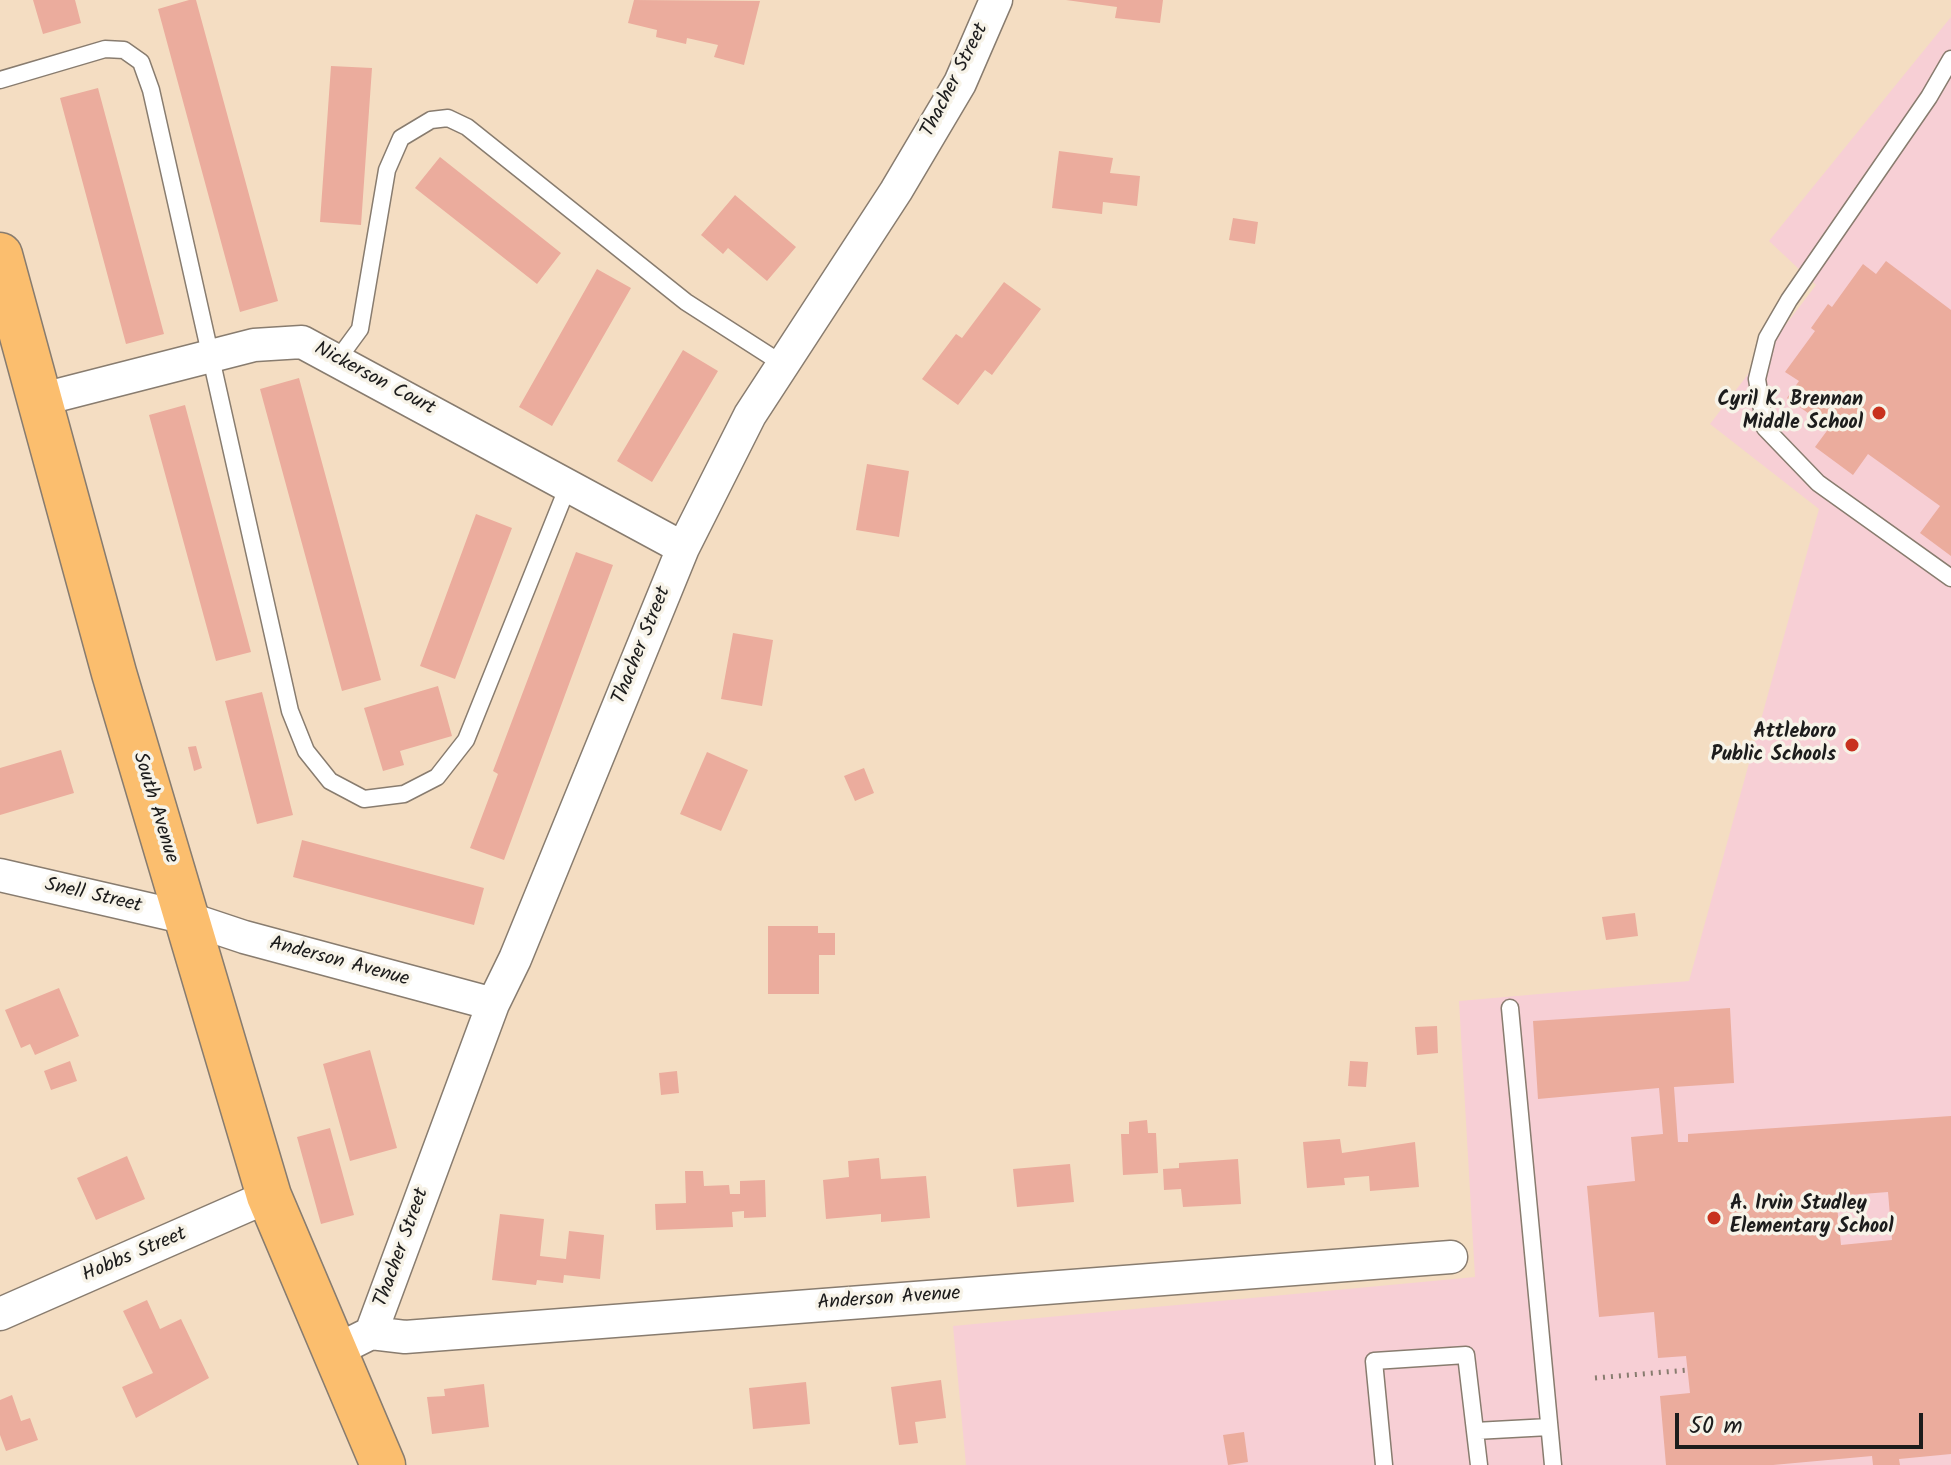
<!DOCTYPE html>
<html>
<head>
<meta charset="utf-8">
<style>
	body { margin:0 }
	#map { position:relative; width:1951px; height:1465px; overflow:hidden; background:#f4ddc2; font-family:Kalam,sans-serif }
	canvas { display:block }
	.scale { position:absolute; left:1675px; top:1413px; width:248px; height:36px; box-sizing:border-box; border:4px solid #1c1c1c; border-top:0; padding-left:10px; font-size:24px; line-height:28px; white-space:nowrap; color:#1c1c1c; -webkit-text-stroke:6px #f7f3e8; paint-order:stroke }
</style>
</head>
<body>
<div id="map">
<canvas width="1951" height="1465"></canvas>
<div class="scale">50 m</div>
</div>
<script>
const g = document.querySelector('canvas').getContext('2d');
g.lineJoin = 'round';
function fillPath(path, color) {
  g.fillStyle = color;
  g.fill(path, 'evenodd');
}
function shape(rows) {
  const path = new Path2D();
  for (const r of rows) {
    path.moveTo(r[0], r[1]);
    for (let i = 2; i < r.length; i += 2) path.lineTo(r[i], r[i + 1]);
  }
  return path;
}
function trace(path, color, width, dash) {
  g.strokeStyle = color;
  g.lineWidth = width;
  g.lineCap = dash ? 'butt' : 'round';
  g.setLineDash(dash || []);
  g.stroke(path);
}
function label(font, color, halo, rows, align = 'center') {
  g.font = font + ' Kalam,sans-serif';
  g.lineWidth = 7;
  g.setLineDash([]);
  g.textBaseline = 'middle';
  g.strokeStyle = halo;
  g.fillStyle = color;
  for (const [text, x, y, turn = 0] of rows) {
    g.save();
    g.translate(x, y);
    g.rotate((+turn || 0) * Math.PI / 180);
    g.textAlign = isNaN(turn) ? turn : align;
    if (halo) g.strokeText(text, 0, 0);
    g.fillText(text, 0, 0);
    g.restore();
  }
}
fillPath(shape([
	[1951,17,1951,1465,966,1465,953,1326,1475,1277,1459,1001,1689,981,1819,509,1710,424,1816,285,1769,241]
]), '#f7cfd5');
fillPath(shape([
	[33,0,75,0,81,23,43,34],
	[189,0,196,0,278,301,240,312,158,9],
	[634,0,760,1,744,65,714,57,718,45,687,38,686,44,656,37,657,30,628,23],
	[1066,0,1163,0,1160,23,1115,18,1117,7],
	[331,66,372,68,361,225,320,222],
	[98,88,164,334,126,344,60,98],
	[1059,151,1113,158,1110,173,1140,176,1137,206,1103,202,1102,214,1052,208],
	[440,157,561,253,537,284,415,188],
	[735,195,796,247,767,281,728,248,723,254,701,235],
	[1233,218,1258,222,1255,244,1229,240],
	[1886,261,1951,310,1951,556,1920,533,1940,506,1868,454,1853,475,1815,447,1829,428,1787,398,1799,381,1785,372,1815,331,1811,328,1828,304,1832,307,1863,264,1876,274],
	[597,269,631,288,552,426,519,407],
	[1004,282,1041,309,992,375,985,370,958,405,922,379,956,334,962,338],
	[683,350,718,371,652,482,617,461],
	[299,378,381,680,342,691,260,389],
	[185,405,251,652,216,661,149,415],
	[867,464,909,471,899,537,856,530],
	[476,514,512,528,455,679,420,666],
	[576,552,613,565,504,860,470,848,498,774,493,771],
	[733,633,773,640,762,706,721,699],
	[438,686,452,736,400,751,404,765,383,771,364,708],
	[262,692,293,815,257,824,225,701],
	[196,746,202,768,194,771,188,747],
	[61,750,74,793,0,815,0,768],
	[707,752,748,770,721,831,680,814],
	[864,768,874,793,855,801,844,776],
	[302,840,484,888,474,925,293,877],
	[1635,913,1638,936,1606,940,1602,917],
	[768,926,818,926,818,933,835,933,835,955,819,955,819,994,768,994],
	[59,988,79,1036,35,1055,30,1044,21,1048,5,1010],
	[1730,1008,1734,1083,1674,1087,1678,1142,1688,1142,1688,1134,1951,1116,1951,1454,1899,1459,1900,1465,1873,1465,1872,1456,1773,1465,1666,1465,1660,1396,1690,1393,1686,1356,1658,1358,1654,1312,1599,1317,1587,1186,1635,1181,1631,1137,1663,1134,1659,1088,1538,1099,1533,1021],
	[1888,1192,1892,1240,1841,1245,1836,1196],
	[1437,1026,1438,1053,1417,1055,1415,1027],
	[370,1050,397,1148,350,1161,323,1064],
	[70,1061,77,1081,51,1090,44,1071],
	[1350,1061,1368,1062,1366,1087,1348,1086],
	[677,1071,679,1093,661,1095,659,1073],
	[1147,1120,1148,1133,1156,1133,1158,1173,1123,1175,1121,1134,1129,1134,1129,1122],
	[330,1128,354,1215,321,1224,297,1137],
	[1340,1139,1342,1153,1415,1142,1419,1187,1370,1191,1369,1176,1344,1178,1345,1185,1307,1188,1303,1142],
	[127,1156,145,1199,96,1220,77,1178],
	[879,1158,881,1179,926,1176,930,1218,881,1222,881,1214,826,1219,823,1180,849,1177,848,1161],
	[1238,1159,1241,1204,1183,1207,1181,1189,1164,1190,1163,1169,1179,1168,1179,1163],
	[1070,1164,1074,1202,1017,1207,1013,1169],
	[685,1171,703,1171,704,1186,729,1185,730,1194,740,1194,740,1181,765,1180,766,1217,744,1218,744,1211,732,1212,733,1227,656,1230,655,1204,686,1203],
	[500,1214,544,1219,540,1256,566,1259,569,1231,604,1235,600,1279,564,1275,563,1283,537,1280,536,1285,492,1280],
	[147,1300,160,1329,181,1319,209,1378,136,1418,122,1387,153,1373,123,1311],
	[941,1380,946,1418,915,1422,918,1443,899,1445,891,1387],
	[806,1382,810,1424,753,1429,749,1388],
	[484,1384,489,1427,432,1434,427,1397,445,1396,444,1389],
	[12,1395,21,1421,30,1418,38,1440,6,1451,0,1435,0,1400],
	[1244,1432,1248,1462,1228,1465,1223,1435]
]), '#ebac9d');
const service = shape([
	[1951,59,1929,97,1789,300,1767,338,1757,379,1765,428,1818,483,1951,578],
	[0,80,105,49,124,50,141,62,151,90,290,711,306,751,330,781,364,799,404,794,437,777,466,740,568,486],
	[338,359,360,329,387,170,401,138,431,120,448,118,467,127,686,302,781,363],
	[1510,1008,1553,1465],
	[1475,1431,1549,1427],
	[1384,1465,1374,1361,1466,1355,1479,1465]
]);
const minor = shape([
	[39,400,254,345,302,342,683,548],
	[0,875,187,918,244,937,493,1004],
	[0,1314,269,1196],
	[371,1333,493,1004,515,959,683,548,750,415,896,191,960,83,996,0],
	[353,1342,371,1333,405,1337,1451,1257]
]);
const trunk = shape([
	[0,255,114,673,269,1196,383,1465]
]);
trace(service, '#887c6f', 19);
trace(minor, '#887c6f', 35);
trace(trunk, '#887c6f', 47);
trace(shape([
	[1595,1378,1688,1370]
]), '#887c6f', 5, [2, 6]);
trace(service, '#fff', 16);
trace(minor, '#fff', 32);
trace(trunk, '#fbbe6e', 44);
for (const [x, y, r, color] of [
	[1879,413,8,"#c8321e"],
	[1852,745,8,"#c8321e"],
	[1714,1218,8,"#c8321e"]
]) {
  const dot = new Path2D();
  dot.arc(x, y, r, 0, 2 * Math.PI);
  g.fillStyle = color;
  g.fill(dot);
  trace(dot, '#f7f3e8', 3);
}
label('20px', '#1c1c1c', '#f7f3e8', [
	["Thacher Street",956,81,-63],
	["Nickerson Court",374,380,28],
	["Thacher Street",643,646,-68],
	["South Avenue",154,808,73],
	["Snell Street",93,897,13],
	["Anderson Avenue",339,963,15],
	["Thacher Street",403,1248,-70],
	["Hobbs Street",135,1256,-23],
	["Anderson Avenue",889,1300,-4]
]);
label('bold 20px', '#1c1c1c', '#f7f3e8', [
	["Cyril K. Brennan",1863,402],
	["Middle School",1863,425],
	["Attleboro",1836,734],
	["Public Schools",1836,757],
	["A. Irvin Studley",1730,1206,"left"],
	["Elementary School",1730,1229,"left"]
], 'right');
</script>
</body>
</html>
